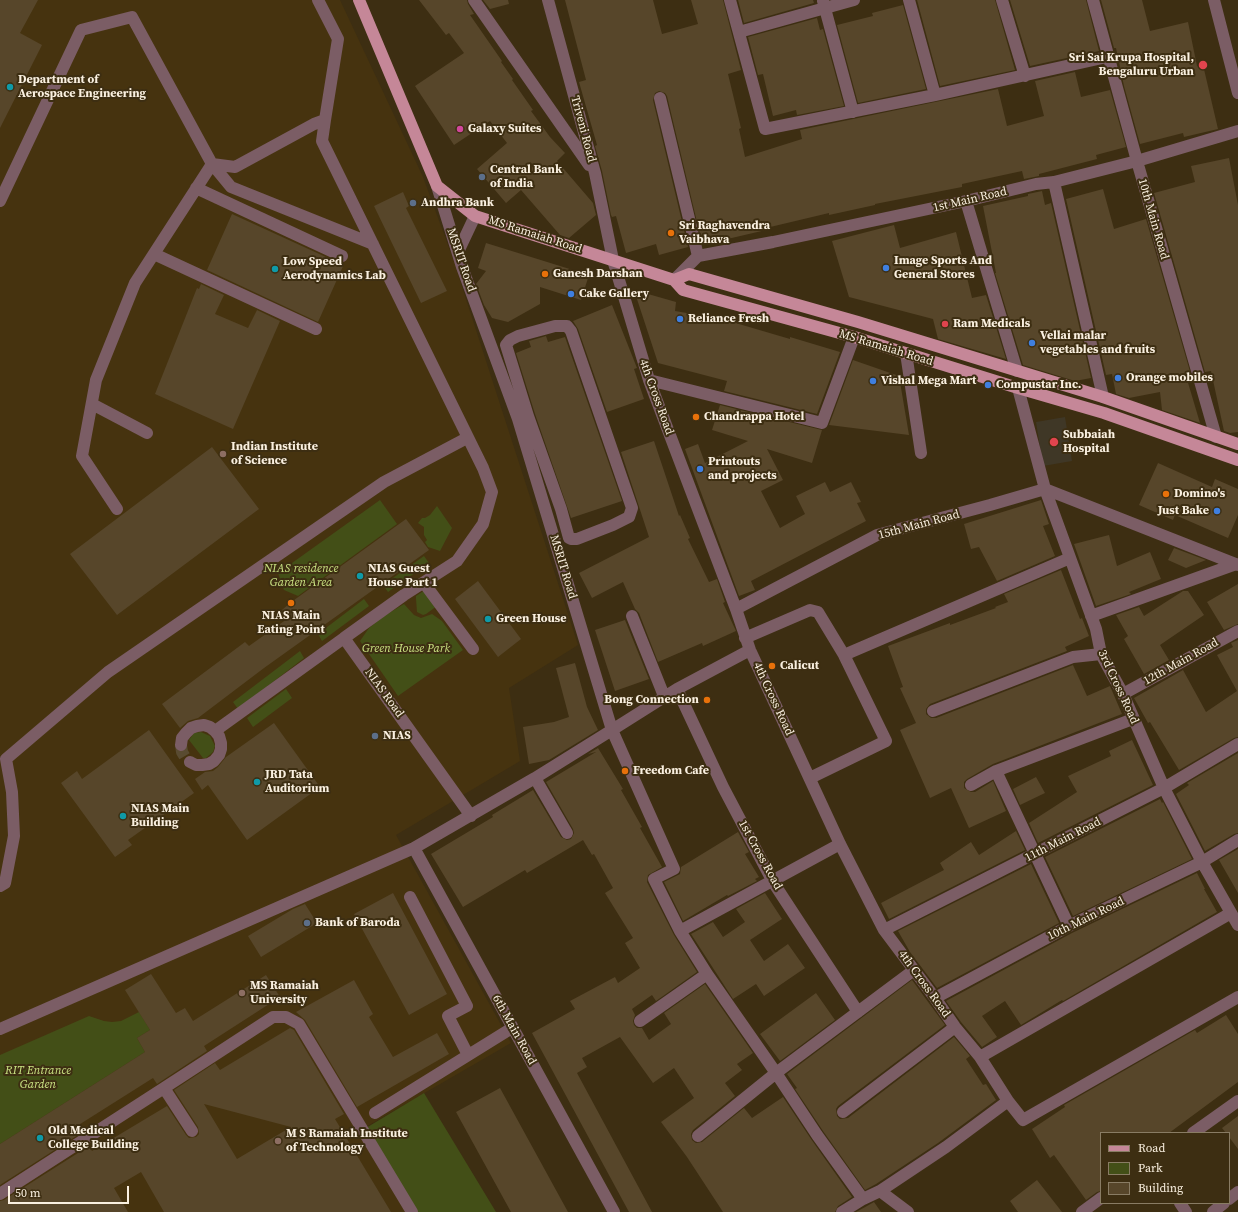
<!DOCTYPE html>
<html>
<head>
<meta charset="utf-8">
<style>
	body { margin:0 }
	#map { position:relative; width:1238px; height:1212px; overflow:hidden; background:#3d2e12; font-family:"Source Serif 4",serif }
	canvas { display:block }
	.legend { position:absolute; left:1100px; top:1132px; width:130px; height:72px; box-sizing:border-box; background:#3d2e12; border:1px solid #897c64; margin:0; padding:5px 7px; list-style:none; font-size:12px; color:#faf0e0 }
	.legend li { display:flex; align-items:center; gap:8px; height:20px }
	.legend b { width:20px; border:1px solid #897c64 }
	.scale { position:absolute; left:8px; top:1186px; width:121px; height:18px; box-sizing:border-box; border:2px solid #faf0e0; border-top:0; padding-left:5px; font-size:12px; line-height:14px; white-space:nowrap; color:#faf0e0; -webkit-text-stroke:3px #3d2e12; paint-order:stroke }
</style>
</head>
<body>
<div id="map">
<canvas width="1238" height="1212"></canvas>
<ul class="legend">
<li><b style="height:5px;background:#c58798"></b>Road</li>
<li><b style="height:11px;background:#434f17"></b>Park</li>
<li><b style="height:11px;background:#57462a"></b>Building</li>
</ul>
<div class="scale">50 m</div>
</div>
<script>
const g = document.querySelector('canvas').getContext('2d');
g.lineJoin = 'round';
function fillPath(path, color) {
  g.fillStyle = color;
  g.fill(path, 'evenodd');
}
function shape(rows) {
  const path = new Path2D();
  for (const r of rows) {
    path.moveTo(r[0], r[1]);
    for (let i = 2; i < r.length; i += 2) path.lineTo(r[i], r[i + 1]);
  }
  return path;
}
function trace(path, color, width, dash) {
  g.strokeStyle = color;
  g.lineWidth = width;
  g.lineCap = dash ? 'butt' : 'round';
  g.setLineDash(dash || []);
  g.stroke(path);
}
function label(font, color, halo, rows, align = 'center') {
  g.font = font + ' "Source Serif 4",serif';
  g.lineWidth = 4;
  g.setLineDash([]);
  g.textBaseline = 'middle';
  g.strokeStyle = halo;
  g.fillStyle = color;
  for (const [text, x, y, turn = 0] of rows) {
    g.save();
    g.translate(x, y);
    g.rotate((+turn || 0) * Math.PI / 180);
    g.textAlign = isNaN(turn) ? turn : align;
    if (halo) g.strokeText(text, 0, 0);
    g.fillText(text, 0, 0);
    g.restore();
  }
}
fillPath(shape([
	[0,0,340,0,423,177,453,259,578,645,509,688,520,761,396,835,511,1043,364,1128,414,1212,0,1212]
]), '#46330f');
fillPath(shape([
	[1065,417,1072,461,1043,466,1036,422]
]), '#3f3726');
fillPath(shape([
	[380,500,397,524,298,596,284,590,278,573],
	[437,506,452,528,440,551,428,547,425,542,427,540,424,535,424,527,418,523,422,518,425,518,430,515],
	[424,556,429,563,388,592,383,585],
	[425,590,437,606,426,614,423,615,417,612,416,599,416,596],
	[364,599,369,606,322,641,318,634],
	[404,604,414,615,421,618,432,614,442,621,463,650,398,696,360,641,369,628,384,616],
	[300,651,304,658,238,709,233,702],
	[286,689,292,698,253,727,247,718],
	[201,732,210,736,215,746,213,752,206,758,203,758,189,740,194,733],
	[139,1012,150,1030,137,1038,145,1052,0,1144,0,1055,89,1016,104,1021,112,1022,121,1021],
	[424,1093,496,1212,416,1212,366,1128]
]), '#434f17');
fillPath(shape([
	[0,0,38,0,20,33,42,45,0,128],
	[419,0,467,0,468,4,474,14,470,15,502,61,501,62,513,79,512,80,533,110,531,111,550,137,565,153,557,161,593,203,596,215,569,238,560,235,521,190,506,203,477,169,507,143,490,121,454,145,415,86,464,53,449,33,446,35],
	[483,0,508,0,509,4,490,9],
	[565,0,653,0,662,34,698,24,691,0,723,0,741,70,728,74,741,128,739,129,745,157,802,139,800,130,998,89,1007,126,1044,116,1035,81,1075,72,1081,97,1110,90,1126,147,1096,155,1097,159,1039,174,1039,176,1024,179,1022,171,962,184,962,187,875,204,875,205,829,215,829,213,766,228,766,230,706,244,706,242,702,243,667,96,665,93,659,91,655,93,653,100,688,247,659,255,656,244,626,253,616,216,612,217,611,215,602,171,595,146,597,145,579,82,586,80],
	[738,0,813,0,814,3,744,23],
	[917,0,995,0,1015,70,940,86],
	[1010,0,1086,0,1099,51,1030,66],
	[1101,0,1142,0,1150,31,1188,22,1197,66,1203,65,1218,129,1184,137,1183,133,1140,144,1124,86,1116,48,1114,48],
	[903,5,926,89,858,103,837,25,873,16,872,13],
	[817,18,820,30,823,29,844,106,797,115,796,110,773,116,763,74,758,75,748,37],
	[1229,158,1238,205,1238,432,1230,433,1224,431,1211,371,1205,372,1154,193,1195,182,1191,166],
	[1103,189,1114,229,1146,219,1191,375,1186,376,1200,423,1162,410,1160,392,1129,398,1116,394,1112,374,1106,375,1066,199],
	[1042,191,1045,205,1051,203,1091,378,1075,381,1023,365,995,273,996,273,983,206,1028,196,1028,194],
	[403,192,409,206,406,208,447,291,421,303,374,206],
	[232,214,339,263,344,264,318,322,207,270],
	[894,225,900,248,956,232,972,298,986,295,1006,359,938,339,933,319,849,297,832,241],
	[486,243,589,275,581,300,540,287,540,304,508,322,492,318,484,305,476,284,486,271,478,268],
	[201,284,224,295,215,314,248,328,257,310,280,321,233,429,155,394,197,288,199,289],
	[634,290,676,302,675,311,722,319,790,339,790,337,840,352,817,414,724,391,727,381,658,363],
	[612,305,637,368,634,369,644,399,607,412,578,329,573,321],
	[546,336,548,342,565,337,622,501,571,518,535,414,516,353,531,347,529,341],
	[853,360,899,376,909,435,829,425],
	[720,405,822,430,812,463,767,449,783,480,761,491,780,528,805,514,796,496,825,482,830,492,851,482,861,502,857,503,866,521,751,581,755,590,739,596,685,449,698,444,705,463,748,441,712,430],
	[654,441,679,516,680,515,690,538,688,539,709,582,717,579,725,602,723,603,736,631,703,646,702,643,658,662,639,613,635,609,623,582,592,598,579,573,649,537,621,452],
	[212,447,259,509,117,615,70,554],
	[1158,463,1212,487,1215,479,1238,489,1238,515,1228,538,1175,515,1173,520,1139,505],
	[1041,500,1049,524,1043,526,1055,556,997,581,979,547,971,549,964,524],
	[406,519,429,550,264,668,198,718,188,721,180,728,162,704,245,642,249,646,287,619,282,610,290,603],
	[1109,535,1117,566,1150,552,1161,579,1129,592,1131,594,1096,606,1074,544],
	[1174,548,1206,560,1186,568,1168,560],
	[1061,570,1080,619,1082,618,1089,636,1065,647,1067,651,930,704,926,709,926,714,931,718,936,718,1073,665,1087,696,1110,686,1122,714,993,764,967,779,964,782,964,788,971,792,975,792,993,781,1006,811,969,828,951,788,930,798,900,730,916,723,900,688,903,687,888,646,950,623,950,625,996,608,995,607,1008,602,1004,594],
	[478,581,521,639,498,657,455,599],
	[1238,584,1238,624,1224,630,1207,602],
	[1183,591,1188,591,1204,615,1160,645,1169,660,1144,674,1124,639,1128,636,1116,615,1139,607,1144,616],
	[625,620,649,679,615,691,595,630],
	[1238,640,1238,737,1234,738,1179,770,1150,722,1148,723,1134,698,1183,670,1206,712,1237,691,1217,655,1233,647,1231,643],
	[575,663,587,707,598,730,549,760,529,764,523,727,554,722,569,717,556,668],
	[274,723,320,787,247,840,208,785,202,790,195,779,205,772,213,771,218,767,226,757],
	[149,730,194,793,128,840,132,845,115,857,61,783,77,771,82,779],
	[1132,740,1153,785,1038,843,1029,823,1077,792,1068,776,1111,756,1109,751],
	[598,748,623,789,621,790,642,827,640,828,662,867,648,875,647,882,674,935,697,972,656,1001,652,995,632,1009,635,1015,633,1021,634,1025,637,1028,642,1028,649,1040,671,1024,664,1013,705,984,753,1053,737,1064,742,1070,725,1083,735,1096,693,1130,691,1134,692,1140,696,1143,702,1142,744,1108,752,1118,783,1097,811,1139,852,1197,838,1206,835,1212,723,1212,687,1157,661,1122,694,1098,674,1068,653,1083,620,1037,582,1058,587,1067,577,1073,652,1212,629,1212,532,1033,575,1009,570,1001,615,977,618,983,640,968,625,943,633,938,605,893,613,888,594,854,592,855,583,840,527,873,525,870,463,907,431,854,493,817,492,815,533,790,561,837,567,840,571,839,574,833,573,829,546,782,596,752,588,754],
	[1238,753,1238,833,1234,834,1205,851,1176,794,1189,785,1187,783],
	[1036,777,1045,793,1020,805,1013,789],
	[1160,799,1162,803,1163,802,1192,859,1073,916,1045,857],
	[1016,831,1025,850,889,919,881,903,944,870,940,863,971,842,979,855],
	[738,832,749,852,745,854,759,877,755,879,757,881,728,896,727,895,683,921,664,882,680,874,681,867],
	[1238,849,1238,893,1219,860],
	[1031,864,1059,923,937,988,910,952,898,931],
	[1197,873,1205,889,1204,889,1217,912,1063,1001,1062,1000,1021,1025,1005,1001,982,1016,997,1037,982,1047,961,1022,946,1001,1072,933],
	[393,893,447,994,409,1015,354,914],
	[765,893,782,919,750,940,764,961,788,944,805,968,764,996,756,984,733,999,691,934,713,922,723,937,745,922,736,909],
	[305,904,317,923,261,957,248,936,293,909],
	[151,974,176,1013,185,1008,193,1021,266,975,280,997,204,1046,207,1051,157,1084,153,1078,77,1126,81,1133,0,1185,0,1144,145,1052,137,1038,150,1030,125,990],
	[354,980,373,1014,369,1017,393,1057,437,1033,449,1054,357,1107,305,1020,296,1012],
	[912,980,945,1025,838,1106,836,1109,837,1116,840,1119,848,1118,954,1037,970,1056,966,1059,983,1085,986,1084,996,1100,938,1143,876,1184,865,1190,823,1131,795,1089,797,1088,787,1074],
	[816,993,835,1020,780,1061,760,1034],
	[1226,1015,1238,1034,1238,1082,1169,1133,1101,1133,1101,1191,1097,1192,1086,1200,1054,1155,1050,1158,1032,1129,1065,1107,1064,1105,1195,1030,1197,1033],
	[290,1028,294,1030,344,1114,335,1119,391,1212,164,1212,141,1172,114,1188,128,1212,0,1212,0,1201,4,1200,89,1146,92,1151,167,1106,186,1135,189,1138,196,1137,199,1134,198,1127,174,1090,215,1063,220,1070],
	[204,1104,291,1127,237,1159],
	[500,1088,568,1212,511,1212,456,1112],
	[1238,1116,1238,1149,1229,1137,1229,1133,1226,1133,1222,1128],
	[1037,1180,1062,1212,1018,1212,1010,1201],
	[874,1202,881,1212,856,1212,867,1206]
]), '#57462a');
trace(shape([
	[181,745,182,752,185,757,190,762]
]), '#594b31', 12, [12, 6]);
trace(shape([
	[318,0,338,39,325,120,322,141,483,468,492,492,483,524,457,561,404,595,344,638,471,816],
	[474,0,589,165],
	[548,0,595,173,613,260,649,380,736,609,750,650,840,844,884,930,935,998,955,1027,980,1057,1008,1101],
	[730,0,765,129,935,95,1107,57],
	[909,0,935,95],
	[1002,0,1025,76],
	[1093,0,1137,161,1216,437],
	[1214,0,1238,93],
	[823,1,853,112],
	[739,32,854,0],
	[660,98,698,256],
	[1054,182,1103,397],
	[196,188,342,256],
	[0,201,81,30,132,17,212,164,235,167,314,124,325,120],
	[966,201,1017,371],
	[458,252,475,216],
	[154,254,316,329],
	[698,256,773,242,966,201,1036,184,1054,182,1137,161,1238,131],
	[674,280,698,256],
	[906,353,921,453],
	[649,380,822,423,854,337],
	[1018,388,1045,489,1096,629,1101,654,1123,694,1164,788,1202,862,1238,925],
	[92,404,147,433],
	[518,419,528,416,506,345,510,340,518,336,555,326,567,326,571,331,632,508,629,517,613,525,577,539,571,539,569,538,561,509,528,416],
	[1045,489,1238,565],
	[117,509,82,456,96,380,135,283,212,164,231,187,373,244],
	[424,583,473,649],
	[736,609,877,535,990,505,1045,489],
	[632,616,664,696],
	[1091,616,1236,564],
	[745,638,810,610,818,612,844,655,886,741,810,778],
	[750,650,677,689,612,730,674,869,654,879,680,931,707,974,776,1073,817,1135,863,1199],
	[844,655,1070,558],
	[677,689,723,787,773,882,858,1012],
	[1123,694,1238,631],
	[933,711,1073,657,1101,654],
	[215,731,344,638],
	[181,745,182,738,186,733,191,728,197,726,204,725,210,727,215,731,219,736,221,743,221,749,219,755,214,761,209,764,202,765,196,765,190,762],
	[996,771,1069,926],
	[535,778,567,833],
	[971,785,996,771,1133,719],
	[414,848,614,1212],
	[0,886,5,883,14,836,12,792,6,759,108,672,384,482,467,438],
	[410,897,467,1006,448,1016,468,1055],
	[884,930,1164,788,1238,744],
	[680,931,840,844],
	[935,998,1069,926,1202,862,1238,840],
	[640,1021,707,974],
	[0,1029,414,848,535,778,612,730,518,419,462,267,437,186],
	[980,1057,1231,913],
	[164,1088,273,1017,286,1017,299,1024,412,1212],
	[843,1112,955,1027],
	[375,1113,512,1028],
	[1193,1133,1238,1101],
	[698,1136,776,1073,914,970],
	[880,1191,908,1212],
	[0,1194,164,1088,192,1131],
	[1229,1199,1238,1192],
	[1180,1203,1186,1212],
	[842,1212,863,1199,880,1191,946,1147,1008,1101,1023,1120,1238,997],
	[1082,1212,1101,1198],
	[1213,1212,1224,1203]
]), '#7b5d65', 12);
trace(shape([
	[359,0,437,186,475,216,674,280,683,290,854,337,1018,388,1104,413,1238,460],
	[674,280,689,274,858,322,1103,397,1238,444]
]), '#c58798', 12);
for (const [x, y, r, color] of [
	[1203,65,5,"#e0444e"],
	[10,87,4,"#0f9aa8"],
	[460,129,4,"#d1479c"],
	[482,177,4,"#5c6f8a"],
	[413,203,4,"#5c6f8a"],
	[671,233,4,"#e8710a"],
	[886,268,4,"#3f7fe0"],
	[275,269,4,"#0f9aa8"],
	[545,274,4,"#e8710a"],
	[571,294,4,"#3f7fe0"],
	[680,319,4,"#3f7fe0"],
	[945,324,4,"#e0444e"],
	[1032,343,4,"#3f7fe0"],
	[1118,378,4,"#3f7fe0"],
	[873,381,4,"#3f7fe0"],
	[988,385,4,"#3f7fe0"],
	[696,417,4,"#e8710a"],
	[1054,442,5,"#e0444e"],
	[223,454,4,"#8d6e63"],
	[700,469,4,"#3f7fe0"],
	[1166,494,4,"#e8710a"],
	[1217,511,4,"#3f7fe0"],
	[360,576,4,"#0f9aa8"],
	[291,603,4,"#e8710a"],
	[488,619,4,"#0f9aa8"],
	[772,666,4,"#e8710a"],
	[707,700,4,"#e8710a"],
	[375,736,4,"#5c6f8a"],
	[625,771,4,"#e8710a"],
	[257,782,4,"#0f9aa8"],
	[123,816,4,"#0f9aa8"],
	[307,923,4,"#5c6f8a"],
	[242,993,4,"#8d6e63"],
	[40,1138,4,"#0f9aa8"],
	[278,1141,4,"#8d6e63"]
]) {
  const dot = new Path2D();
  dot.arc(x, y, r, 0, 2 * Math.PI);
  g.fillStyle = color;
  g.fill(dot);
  trace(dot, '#3d2e12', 1.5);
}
label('bold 12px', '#faf0e0', '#3d2e12', [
	["Sri Sai Krupa Hospital,",1194,58,"right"],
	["Bengaluru Urban",1194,72,"right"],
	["Department of",18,80],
	["Aerospace Engineering",18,94],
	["Galaxy Suites",468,129],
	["Central Bank",490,170],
	["of India",490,184],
	["Andhra Bank",421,203],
	["Sri Raghavendra",679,226],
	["Vaibhava",679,240],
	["Image Sports And",894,261],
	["General Stores",894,275],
	["Low Speed",283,262],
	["Aerodynamics Lab",283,276],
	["Ganesh Darshan",553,274],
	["Cake Gallery",579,294],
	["Reliance Fresh",688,319],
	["Ram Medicals",953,324],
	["Vellai malar",1040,336],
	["vegetables and fruits",1040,350],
	["Orange mobiles",1126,378],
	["Vishal Mega Mart",881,381],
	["Compustar Inc.",996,385],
	["Chandrappa Hotel",704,417],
	["Subbaiah",1063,435],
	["Hospital",1063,449],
	["Indian Institute",231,447],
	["of Science",231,461],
	["Printouts",708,462],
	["and projects",708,476],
	["Domino's",1174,494],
	["Just Bake",1209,511,"right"],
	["NIAS Guest",368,569],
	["House Part 1",368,583],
	["NIAS Main",291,616,"center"],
	["Eating Point",291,630,"center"],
	["Green House",496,619],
	["Calicut",780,666],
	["Bong Connection",699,700,"right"],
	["NIAS",383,736],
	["Freedom Cafe",633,771],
	["JRD Tata",265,775],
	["Auditorium",265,789],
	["NIAS Main",131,809],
	["Building",131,823],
	["Bank of Baroda",315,923],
	["MS Ramaiah",250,986],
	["University",250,1000],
	["Old Medical",48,1131],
	["College Building",48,1145],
	["M S Ramaiah Institute",286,1134],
	["of Technology",286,1148]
], 'left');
label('12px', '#faf0e0', '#3d2e12', [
	["Triveni Road",583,129,75],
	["1st Main Road",970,200,-13],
	["10th Main Road",1153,219,74],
	["MS Ramaiah Road",535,235,18],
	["MSRIT Road",461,260,71],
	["MS Ramaiah Road",886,348,17],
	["4th Cross Road",656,397,70],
	["15th Main Road",919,525,-15],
	["MSRIT Road",563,567,73],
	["12th Main Road",1181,662,-29],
	["3rd Cross Road",1118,687,65],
	["NIAS Road",384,693,54],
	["4th Cross Road",773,699,65],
	["11th Main Road",1063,840,-27],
	["1st Cross Road",760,855,61],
	["10th Main Road",1086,919,-26],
	["4th Cross Road",924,984,54],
	["6th Main Road",514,1030,61]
]);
label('italic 12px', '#c9e182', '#3d2e12', [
	["NIAS residence",301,569],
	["Garden Area",301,583],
	["Green House Park",406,649],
	["RIT Entrance",38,1071],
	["Garden",38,1085]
]);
</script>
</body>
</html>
